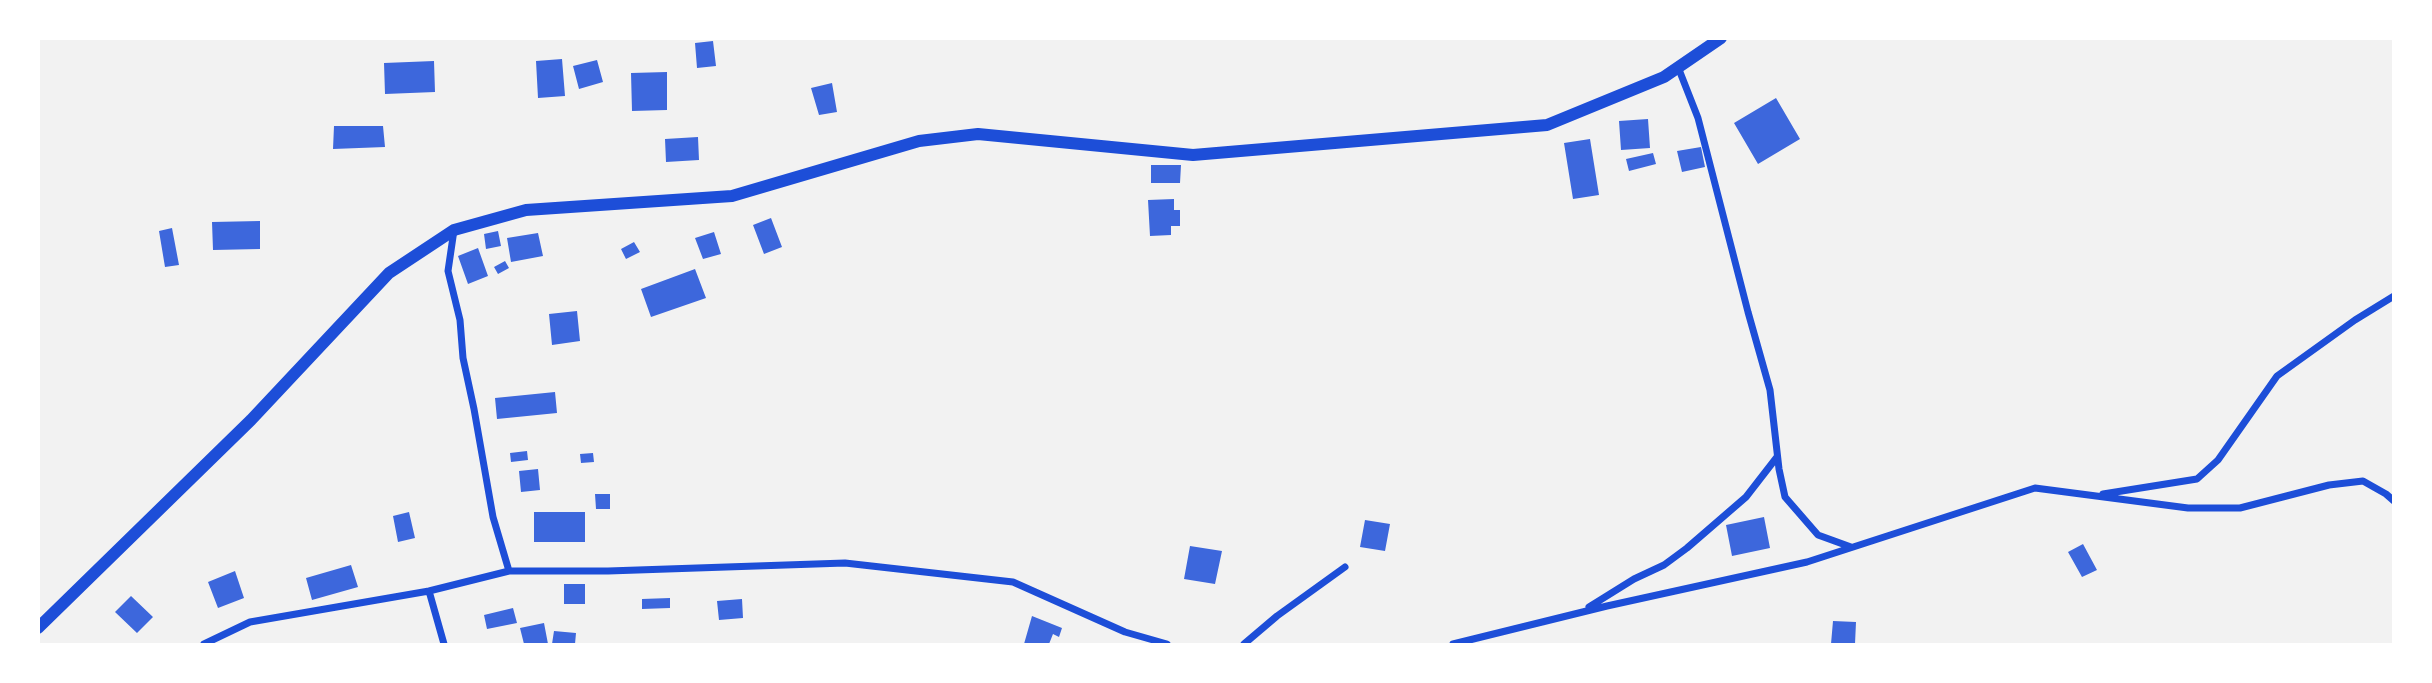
<!DOCTYPE html>
<html>
<head>
<meta charset="utf-8">
<style>
	body { margin:0 }
	#map { position:relative; width:2432px; height:683px; overflow:hidden; background:#f2f2f2; font-family:Cabin,sans-serif }
	canvas { display:block }
	.frame { position:absolute; inset:0; border:40px solid #fff; pointer-events:none }
</style>
</head>
<body>
<div id="map">
<canvas width="2432" height="683"></canvas>
<div class="frame"></div>
</div>
<script>
const g = document.querySelector('canvas').getContext('2d');
g.lineJoin = 'round';
function fillPath(path, color) {
  g.fillStyle = color;
  g.fill(path, 'evenodd');
}
function shape(rows) {
  const path = new Path2D();
  for (const r of rows) {
    path.moveTo(r[0], r[1]);
    for (let i = 2; i < r.length; i += 2) path.lineTo(r[i], r[i + 1]);
  }
  return path;
}
function trace(path, color, width, dash) {
  g.strokeStyle = color;
  g.lineWidth = width;
  g.lineCap = dash ? 'butt' : 'round';
  g.setLineDash(dash || []);
  g.stroke(path);
}
fillPath(shape([
	[713,41,716,66,697,68,695,43],
	[562,59,565,96,538,98,536,61],
	[597,60,603,82,579,89,573,66],
	[434,61,435,92,385,94,384,63],
	[667,72,667,110,632,111,631,73],
	[832,83,837,112,819,115,811,88],
	[1776,98,1800,139,1758,164,1734,123],
	[1648,119,1650,148,1621,150,1619,121],
	[334,126,383,126,385,147,333,149],
	[698,137,699,160,666,162,665,139],
	[1590,139,1599,195,1573,199,1564,143],
	[1701,147,1705,167,1682,172,1677,151],
	[1653,153,1656,164,1629,171,1626,159],
	[1151,165,1181,165,1180,183,1151,183],
	[1174,199,1174,210,1180,210,1180,226,1171,226,1171,235,1150,236,1148,200],
	[771,218,782,247,764,254,753,225],
	[260,221,260,249,213,250,212,222],
	[172,228,179,265,165,267,159,231],
	[498,231,501,246,486,249,484,234],
	[714,232,721,254,703,259,695,238],
	[538,233,543,256,511,262,507,238],
	[634,242,640,252,626,259,621,249],
	[478,248,488,276,468,284,458,256],
	[505,261,509,268,498,274,494,267],
	[695,269,706,298,651,317,641,289],
	[577,311,580,341,552,345,549,314],
	[555,392,557,413,497,419,495,398],
	[527,451,528,460,511,462,510,453],
	[593,453,594,462,581,463,580,454],
	[538,469,540,490,521,492,519,471],
	[595,494,610,494,610,509,596,509],
	[409,512,415,538,398,542,393,516],
	[534,512,585,512,585,542,534,542],
	[1764,517,1770,548,1732,556,1726,525],
	[1365,520,1390,524,1385,551,1360,547],
	[2083,544,2097,570,2082,577,2068,552],
	[1190,546,1222,551,1215,584,1184,579],
	[351,565,358,587,312,600,306,578],
	[235,571,244,598,218,608,208,582],
	[564,584,585,584,585,604,564,604],
	[131,596,153,617,137,633,115,612],
	[670,598,670,608,642,609,642,599],
	[742,599,743,618,719,620,717,601],
	[513,608,517,623,487,629,484,615],
	[1032,616,1062,628,1059,637,1053,634,1049,644,1024,644],
	[1833,621,1856,622,1855,644,1831,644],
	[544,623,548,644,524,644,520,628],
	[554,631,576,633,575,644,552,644]
]), '#3d67dc');
trace(shape([
	[1678,67,1698,118,1748,312,1770,390,1779,469,1785,497,1818,535,1851,547],
	[454,230,448,271,460,320,463,358,474,409,493,517,509,571],
	[2103,494,2197,479,2218,460,2277,376,2355,320,2394,296],
	[429,591,444,644],
	[1589,607,1634,579,1664,565,1687,548,1746,497,1777,457],
	[204,644,250,622,429,591,509,571,608,571,845,563,1013,582,1125,632,1167,644],
	[1244,644,1277,616,1345,567],
	[1453,644,1607,606,1807,562,2035,488,2188,508,2240,508,2329,485,2363,481,2386,494,2394,501]
]), '#1d4ed8', 7);
trace(shape([
	[38,628,251,420,389,273,454,230,526,210,732,196,919,141,978,134,1193,155,1547,125,1664,77,1721,38]
]), '#1d4ed8', 12);
</script>
</body>
</html>
